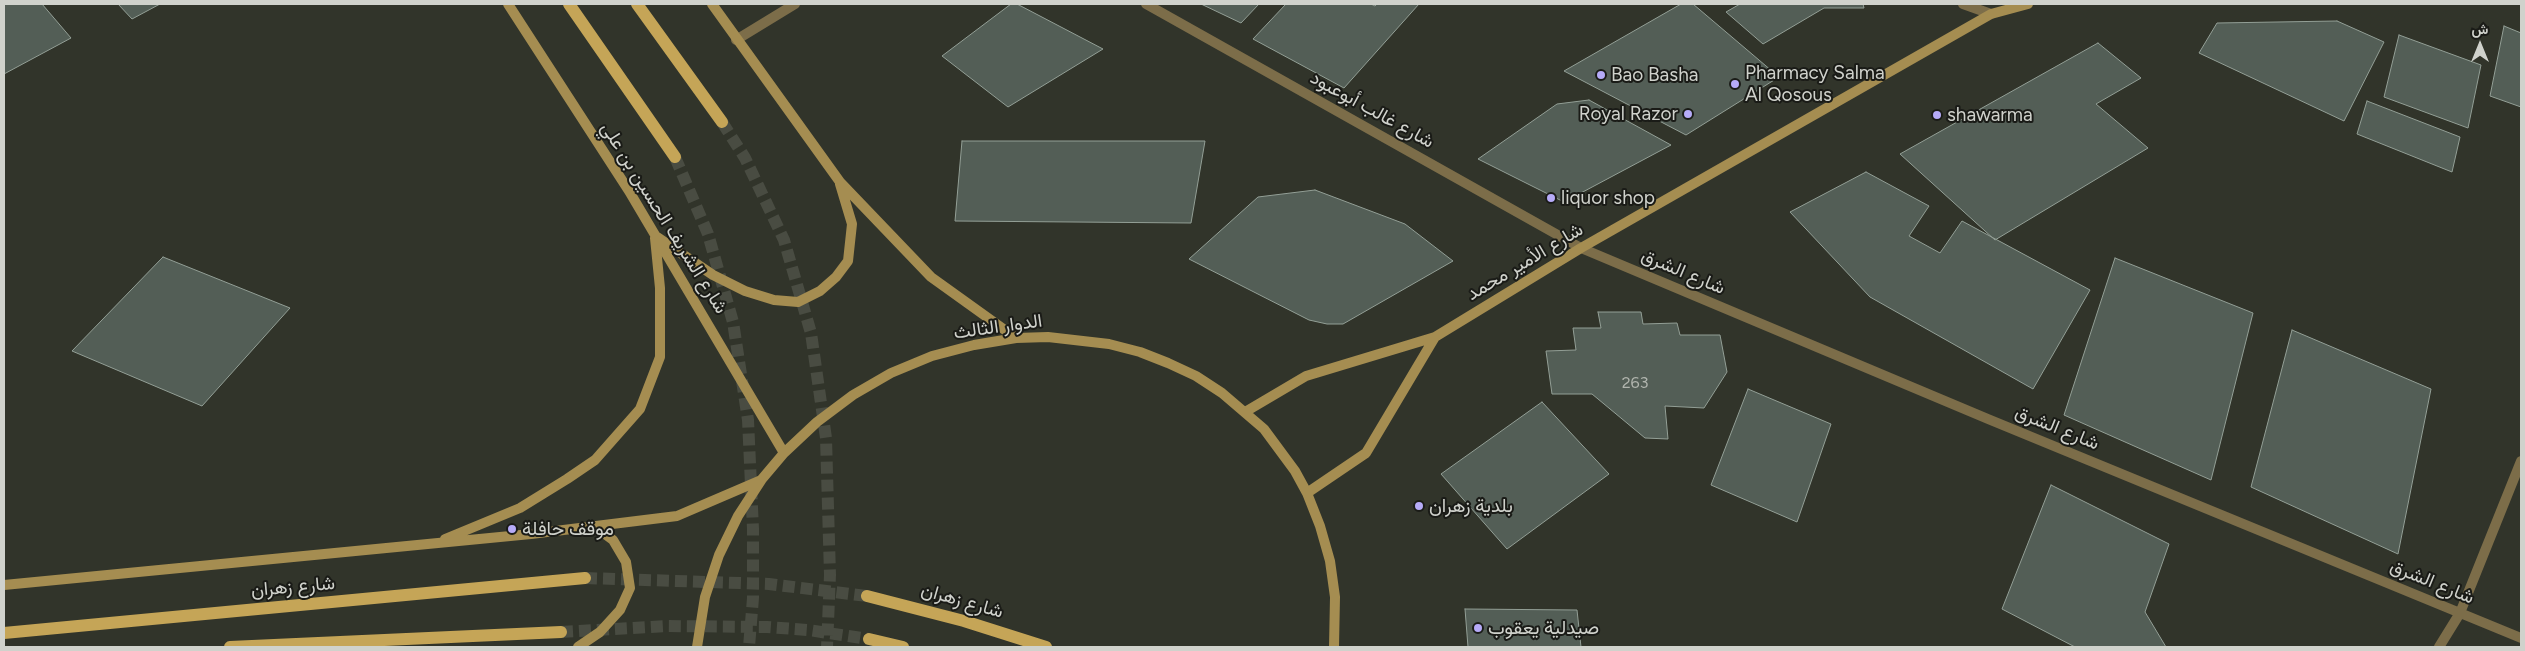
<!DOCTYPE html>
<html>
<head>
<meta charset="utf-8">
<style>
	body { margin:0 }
	#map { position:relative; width:2525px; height:651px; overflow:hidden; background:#31342a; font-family:Figtree,Vazirmatn,sans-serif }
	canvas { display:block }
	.frame { position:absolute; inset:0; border:5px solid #d0d2cc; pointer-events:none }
	.north { position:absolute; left:2455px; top:20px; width:50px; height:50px; -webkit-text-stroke:4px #1a1b17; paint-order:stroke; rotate:0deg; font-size:14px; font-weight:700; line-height:20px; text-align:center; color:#d0d2cc }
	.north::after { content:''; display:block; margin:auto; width:18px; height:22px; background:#d0d2cc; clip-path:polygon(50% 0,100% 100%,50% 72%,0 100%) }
</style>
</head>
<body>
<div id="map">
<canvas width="2525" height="651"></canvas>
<div class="frame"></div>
<div class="north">ش</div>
</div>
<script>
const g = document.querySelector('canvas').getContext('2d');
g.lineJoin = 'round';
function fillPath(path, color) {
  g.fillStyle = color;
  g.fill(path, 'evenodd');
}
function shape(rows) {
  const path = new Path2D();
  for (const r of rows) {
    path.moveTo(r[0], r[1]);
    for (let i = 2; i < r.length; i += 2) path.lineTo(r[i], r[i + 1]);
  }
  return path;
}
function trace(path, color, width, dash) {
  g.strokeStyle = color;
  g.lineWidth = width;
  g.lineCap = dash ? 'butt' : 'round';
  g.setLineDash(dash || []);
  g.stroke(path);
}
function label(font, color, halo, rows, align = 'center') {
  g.font = font + ' Figtree,Vazirmatn,sans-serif';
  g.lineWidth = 4;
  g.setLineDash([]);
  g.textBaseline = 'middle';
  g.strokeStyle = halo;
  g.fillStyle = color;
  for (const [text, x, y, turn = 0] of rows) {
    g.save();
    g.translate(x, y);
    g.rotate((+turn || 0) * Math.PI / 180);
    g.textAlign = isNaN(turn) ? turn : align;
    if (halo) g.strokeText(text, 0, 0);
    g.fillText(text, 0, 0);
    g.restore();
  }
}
const building = shape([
	[4,4,42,4,71,38,4,74,4,4],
	[118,4,160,4,132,19,118,4],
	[1011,4,1017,4,1103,49,1008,107,942,56,1011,4],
	[1201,4,1259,4,1241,23,1201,4],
	[1286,4,1371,4,1375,6,1377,4,1419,4,1344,88,1253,39,1286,4],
	[1681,4,1693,4,1779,77,1686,135,1564,71,1681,4],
	[1740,4,1863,4,1864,8,1824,8,1763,44,1726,12,1740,4],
	[2337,21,2384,42,2344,121,2199,53,2217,23,2337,21],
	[2504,26,2521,33,2521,107,2490,96,2504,26],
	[2399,35,2481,65,2468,128,2384,97,2399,35],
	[2098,43,2141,78,2096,104,2148,148,1995,240,1900,154,2098,43],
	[1589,100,1671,145,1564,202,1478,159,1557,104,1589,100],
	[2367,101,2460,137,2452,172,2357,134,2367,101],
	[962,141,1205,141,1191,223,955,221,962,141],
	[1866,172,1929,206,1909,236,1940,253,1962,221,2090,290,2033,389,1870,297,1790,212,1866,172],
	[1315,190,1405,224,1453,261,1343,324,1327,324,1309,320,1189,259,1258,197,1315,190],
	[163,257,290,308,202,406,72,351,163,257],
	[2115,258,2253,313,2211,480,2064,415,2115,258],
	[1598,312,1641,312,1643,324,1677,323,1680,335,1720,335,1727,372,1704,408,1665,406,1668,439,1645,438,1592,394,1552,394,1546,351,1576,350,1573,328,1601,328,1598,312],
	[2292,330,2431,389,2398,554,2251,487,2292,330],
	[1748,389,1831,424,1797,522,1711,485,1748,389],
	[1542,402,1609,474,1507,549,1441,474,1542,402],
	[2051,485,2169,544,2145,612,2166,647,2075,647,2002,609,2051,485],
	[1465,609,1577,610,1581,647,1468,647,1465,609]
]);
fillPath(building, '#535e56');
trace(building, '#939f96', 1);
trace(shape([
	[722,122,745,158,784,240,811,333,826,438,830,575,827,647],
	[675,157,708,234,733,322,748,420,753,529,753,598,749,647],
	[585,578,769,584,867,596],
	[561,632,668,626,767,627,808,630,869,639]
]), '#494c42', 12, [12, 6]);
trace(shape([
	[1146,4,1581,248,1988,419,2521,638],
	[1963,4,1991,14],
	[736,40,795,4],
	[2439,647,2460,613,2521,461]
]), '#7c6d49', 10);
trace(shape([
	[508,4,629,191,784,453],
	[712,4,840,182,931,277,1016,338],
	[657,237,713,275,745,291,774,300,798,302,820,291,836,277,848,261,852,224,840,184],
	[1245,412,1306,376,1435,337,1581,248,1991,14,2028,4],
	[1307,493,1366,453,1435,337],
	[445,539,520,508,567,479,595,460,640,409,660,357,660,288,655,238],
	[4,585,531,534,677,516,761,480],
	[578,647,600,632,620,610,630,588,626,562,613,540,594,526],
	[697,647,705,597,719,555,738,516,762,479,784,453,817,422,853,395,891,373,932,356,974,345,1016,338,1048,337,1109,344,1140,352,1168,363,1196,376,1222,393,1264,429,1295,471,1307,493,1320,526,1330,561,1335,597,1334,647]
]), '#a58d51', 10);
trace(shape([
	[569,4,675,157],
	[637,4,722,122],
	[867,596,964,621,1046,647],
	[4,633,585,578],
	[869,639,903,647],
	[230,647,561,632]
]), '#c5a557', 12);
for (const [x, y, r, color] of [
	[1601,75,5,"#b6abf8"],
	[1735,84,5,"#b6abf8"],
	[1688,114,5,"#b6abf8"],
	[1937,115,5,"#b6abf8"],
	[1551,198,5,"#b6abf8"],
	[1419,506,5,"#b6abf8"],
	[512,529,5,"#b6abf8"],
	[1478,628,5,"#b6abf8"]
]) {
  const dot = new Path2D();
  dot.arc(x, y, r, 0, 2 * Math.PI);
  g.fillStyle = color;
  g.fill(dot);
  trace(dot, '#1a1b17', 2);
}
label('16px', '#b1b5ae', null, [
	["263",1635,383]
]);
label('19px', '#d0d2cc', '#1a1b17', [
	["Pharmacy Salma",1745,73],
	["Al Qosous",1745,95],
	["Bao Basha",1611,75],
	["Royal Razor",1678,114,"right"],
	["shawarma",1947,115],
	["liquor shop",1561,198],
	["بلدية زهران",1429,506],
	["موقف حافلة",522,529],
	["صيدلية يعقوب",1488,628]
], 'left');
label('19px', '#d0d2cc', '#1a1b17', [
	["شارع غالب أبوعبود",1372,110,29],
	["شارع الشريف الحسين بن علي",664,218,58],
	["شارع الأمير محمد",1525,262,-31],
	["شارع الشرق",1683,272,23],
	["الدوار الثالث",998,327,-8],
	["شارع الشرق",2057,428,22],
	["شارع الشرق",2432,582,22],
	["شارع زهران",293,587,-5],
	["شارع زهران",962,601,16]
]);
</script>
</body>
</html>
